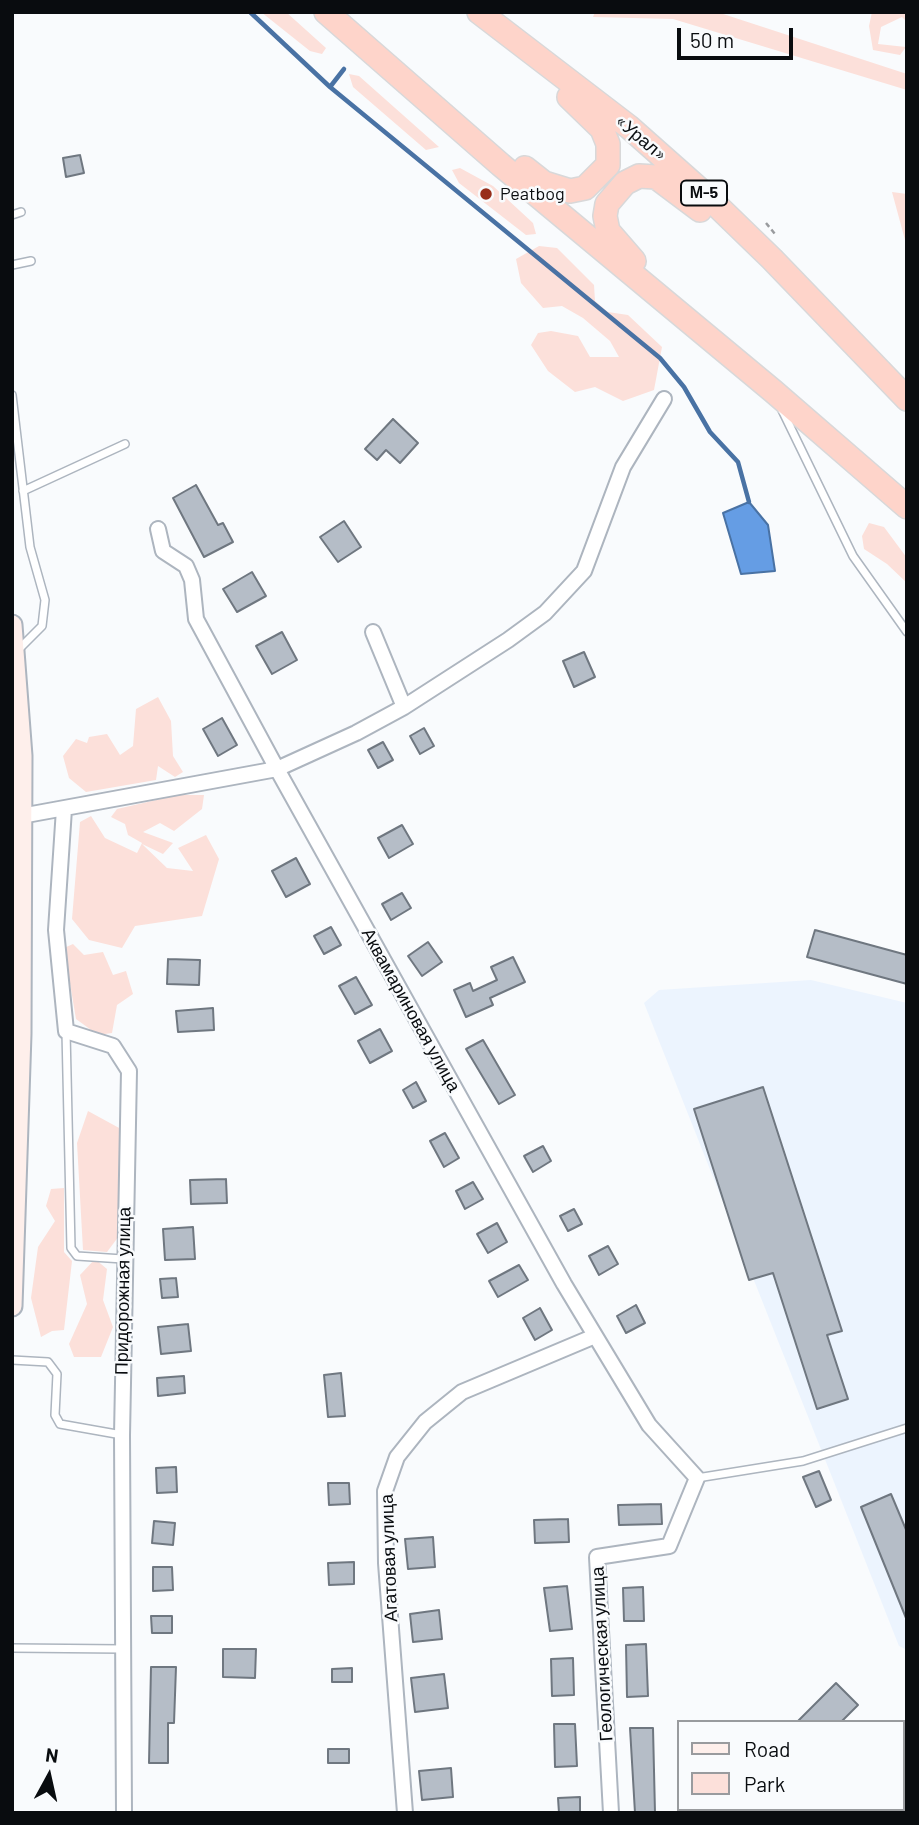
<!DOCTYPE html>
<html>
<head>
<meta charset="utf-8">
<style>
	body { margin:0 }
	#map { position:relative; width:919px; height:1825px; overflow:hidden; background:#f9fbfd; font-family:Barlow,sans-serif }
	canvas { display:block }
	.frame { position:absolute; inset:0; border:14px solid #090c0f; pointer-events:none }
	.legend { position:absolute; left:677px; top:1720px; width:228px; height:91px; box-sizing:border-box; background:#f9fbfd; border:2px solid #999b9e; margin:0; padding:9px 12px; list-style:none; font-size:21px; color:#090c0f }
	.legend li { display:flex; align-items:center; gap:14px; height:35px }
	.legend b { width:35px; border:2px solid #999b9e }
	.north { position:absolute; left:14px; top:1741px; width:70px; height:70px; -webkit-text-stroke:5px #f9fbfd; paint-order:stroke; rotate:8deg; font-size:19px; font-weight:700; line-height:28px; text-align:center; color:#090c0f }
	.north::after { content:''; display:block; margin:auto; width:24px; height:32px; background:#090c0f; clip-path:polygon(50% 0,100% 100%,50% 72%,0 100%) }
	.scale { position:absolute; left:677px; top:28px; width:116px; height:32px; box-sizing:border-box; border:4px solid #090c0f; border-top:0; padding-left:9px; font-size:21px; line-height:24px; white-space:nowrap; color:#090c0f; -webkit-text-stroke:5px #f9fbfd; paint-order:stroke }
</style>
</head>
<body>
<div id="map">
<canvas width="919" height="1825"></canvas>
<div class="frame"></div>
<ul class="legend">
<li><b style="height:9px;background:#feefeb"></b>Road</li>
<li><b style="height:19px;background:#fce0da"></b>Park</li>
</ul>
<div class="north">N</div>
<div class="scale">50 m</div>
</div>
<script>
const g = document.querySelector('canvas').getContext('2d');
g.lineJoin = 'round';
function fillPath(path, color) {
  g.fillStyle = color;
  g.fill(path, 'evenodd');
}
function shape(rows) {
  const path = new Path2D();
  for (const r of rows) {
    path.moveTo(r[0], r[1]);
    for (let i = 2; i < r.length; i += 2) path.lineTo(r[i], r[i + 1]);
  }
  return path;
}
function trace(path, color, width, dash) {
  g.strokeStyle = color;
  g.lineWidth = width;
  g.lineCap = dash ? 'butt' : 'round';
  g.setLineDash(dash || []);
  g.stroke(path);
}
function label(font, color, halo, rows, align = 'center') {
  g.font = font + ' Barlow,sans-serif';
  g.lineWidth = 5;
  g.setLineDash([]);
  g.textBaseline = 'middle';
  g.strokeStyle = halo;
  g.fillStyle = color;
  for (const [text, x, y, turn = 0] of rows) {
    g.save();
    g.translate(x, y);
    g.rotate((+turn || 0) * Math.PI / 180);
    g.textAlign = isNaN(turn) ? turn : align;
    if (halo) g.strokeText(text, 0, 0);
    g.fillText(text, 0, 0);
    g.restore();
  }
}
fillPath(shape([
	[811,980,907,1003,907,1650,899,1646,644,1003,659,990]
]), '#ecf4fe');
fillPath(shape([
	[261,12,286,12,326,48,322,54,310,51],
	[595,12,717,12,907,74,907,90,673,19,593,17],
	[872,12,907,12,907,22,902,17,881,27,878,44,906,47,900,55,873,50,869,26],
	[349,74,359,76,439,147,426,150,353,87],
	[460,168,493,186,533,223,536,234,526,235,459,183,452,170],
	[892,192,907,194,907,240,905,240],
	[539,246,557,248,594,285,595,301,608,312,628,315,662,347,654,390,623,401,595,387,575,392,548,371,531,345,538,333,551,331,578,336,590,357,619,357,610,341,583,318,562,306,543,308,521,283,516,259],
	[869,523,884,527,907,558,907,583,887,564,864,549,862,536],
	[158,697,171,721,173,756,183,772,175,777,158,766,156,780,86,792,69,778,63,756,76,739,87,743,89,737,107,734,120,755,133,746,136,709],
	[178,795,204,795,202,809,174,831,160,823,143,832,173,843,163,854,142,844,167,868,193,871,178,848,206,835,219,859,202,916,135,926,122,948,89,940,72,919,80,822,91,816,105,838,137,853,142,843,128,835,125,824,111,817,117,809],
	[73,944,84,955,103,952,113,975,126,971,133,994,117,1005,112,1033,98,1035,76,1019,64,948],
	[88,1111,121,1129,119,1236,107,1252,83,1250,77,1143],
	[64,1188,64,1252,72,1261,64,1330,52,1331,41,1337,31,1298,38,1247,55,1221,46,1206,51,1189],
	[95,1259,107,1269,103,1300,113,1327,101,1357,74,1357,69,1344,87,1304,80,1275]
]), '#fce0da');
const water = shape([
	[749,502,768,525,775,571,741,574,723,513,749,502]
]);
fillPath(water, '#659de4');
trace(water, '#4972a4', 2);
trace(shape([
	[250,12,330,87,344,69],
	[330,87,660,358,684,387,710,432,738,462,749,502],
	[903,1740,907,1738],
	[819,1813,823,1809]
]), '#4972a4', 4.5);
const building = shape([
	[80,155,84,173,66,177,63,158,80,155],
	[393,419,418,443,400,463,386,450,377,460,365,449,393,419],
	[196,485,218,525,223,523,233,542,204,557,173,498,196,485],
	[344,521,361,547,338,562,320,537,344,521],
	[252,572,266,596,237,612,223,589,252,572],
	[282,632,297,660,272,674,256,646,282,632],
	[584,652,595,677,574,687,563,661,584,652],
	[222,718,237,745,218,756,203,729,222,718],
	[424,728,434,746,420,754,410,736,424,728],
	[383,742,393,760,378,768,368,750,383,742],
	[402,825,413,844,389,858,378,838,402,825],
	[296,858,310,884,286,897,272,871,296,858],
	[402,893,411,908,391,920,382,904,402,893],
	[331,927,341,945,324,954,314,936,331,927],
	[815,930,907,955,907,984,807,957,815,930],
	[428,942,442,962,422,976,408,956,428,942],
	[513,957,525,982,490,998,493,1005,466,1017,454,990,470,983,473,991,497,980,491,967,513,957],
	[168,959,200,960,199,985,167,984,168,959],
	[356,977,372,1005,355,1014,339,986,356,977],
	[213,1008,214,1030,178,1032,176,1011,213,1008],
	[380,1029,392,1051,370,1063,358,1041,380,1029],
	[483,1040,515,1095,499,1104,466,1049,483,1040],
	[416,1082,426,1101,413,1108,403,1090,416,1082],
	[763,1087,842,1331,827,1335,848,1399,817,1409,773,1273,749,1280,694,1109,763,1087],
	[445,1133,459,1158,444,1167,430,1141,445,1133],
	[543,1146,551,1161,533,1172,524,1156,543,1146],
	[226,1179,227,1203,191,1204,190,1180,226,1179],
	[473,1182,483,1199,465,1209,456,1191,473,1182],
	[574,1209,582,1224,568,1231,560,1216,574,1209],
	[497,1223,507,1242,488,1253,477,1234,497,1223],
	[193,1227,195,1259,165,1260,163,1229,193,1227],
	[608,1246,618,1264,599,1275,589,1256,608,1246],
	[519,1265,528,1280,498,1297,489,1281,519,1265],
	[176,1278,178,1297,162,1298,160,1279,176,1278],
	[636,1305,645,1323,626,1333,617,1316,636,1305],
	[540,1308,552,1330,535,1340,523,1318,540,1308],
	[188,1324,191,1351,161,1354,158,1327,188,1324],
	[341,1373,345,1416,328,1417,324,1375,341,1373],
	[184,1376,185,1393,158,1396,157,1378,184,1376],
	[176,1467,177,1492,157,1493,156,1468,176,1467],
	[819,1471,831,1500,816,1507,803,1477,819,1471],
	[328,1483,349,1483,350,1504,329,1505,328,1483],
	[891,1494,907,1532,906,1618,861,1507,891,1494],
	[661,1504,662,1524,619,1525,618,1505,661,1504],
	[568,1519,569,1542,535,1543,534,1520,568,1519],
	[154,1521,175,1523,173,1545,152,1543,154,1521],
	[433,1537,435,1567,408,1569,405,1539,433,1537],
	[354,1562,354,1584,329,1585,328,1563,354,1562],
	[153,1567,172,1567,173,1590,153,1591,153,1567],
	[567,1586,572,1629,550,1631,544,1588,567,1586],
	[643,1587,644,1621,624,1621,623,1588,643,1587],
	[439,1610,442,1639,413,1642,410,1614,439,1610],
	[151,1616,172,1616,172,1633,152,1633,151,1616],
	[646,1644,648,1696,627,1697,626,1645,646,1644],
	[223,1649,256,1649,255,1678,223,1677,223,1649],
	[573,1658,574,1695,552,1696,551,1659,573,1658],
	[151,1667,176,1667,174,1723,168,1723,168,1763,149,1763,151,1667],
	[352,1668,352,1682,332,1682,332,1669,352,1668],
	[444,1674,448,1708,415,1712,411,1678,444,1674],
	[836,1683,858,1705,841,1722,797,1722,836,1683],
	[554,1724,575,1724,577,1766,555,1767,554,1724],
	[630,1728,653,1728,655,1813,635,1813,630,1728],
	[328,1749,349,1749,349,1763,328,1763,328,1749],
	[451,1768,453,1797,422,1800,419,1771,451,1768],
	[580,1797,580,1813,559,1813,558,1798,580,1797]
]);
fillPath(building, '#b5bdc7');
trace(building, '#6f7780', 2);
const service = shape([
	[12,215,21,212],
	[12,265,31,261],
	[12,395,30,547,45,600,42,626,17,651],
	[782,410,853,556,907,632],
	[23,491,125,444],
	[66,1032,71,1248,77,1256,123,1259],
	[12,1360,48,1362,57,1374,55,1415,60,1424,122,1435],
	[697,1478,803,1461,907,1428],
	[12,1648,122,1649],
	[761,1813,766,1809],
	[876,1813,876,1809]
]);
const minor = shape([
	[158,529,163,551,186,566,192,580,196,619,277,769,564,1284,649,1425,697,1478,669,1546,597,1557,611,1813],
	[373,632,404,707],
	[64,809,56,930,66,1031,113,1046,129,1071,122,1435,124,1813],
	[21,816,277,769,356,733,404,707,508,640,545,613,584,571,623,467,664,399],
	[405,1813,386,1563,385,1491,397,1457,425,1422,462,1392,595,1336]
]);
const secondary = shape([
	[12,625,22,756,21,1034,12,1306]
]);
const trunk = shape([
	[326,12,501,165,773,391,907,507],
	[479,12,629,127,708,197,772,259,907,399],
	[525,168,544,183,570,191,585,188,608,165,608,144,602,129,569,97],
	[634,261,608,231,605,216,607,204,625,183,639,176,656,177,700,210]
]);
trace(service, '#adb5bf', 10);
trace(minor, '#adb5bf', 18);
trace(secondary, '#adb5bf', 23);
trace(trunk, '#d8d8d9', 26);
trace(shape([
	[766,223,775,234]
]), '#999b9e', 2.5, [5, 3.5]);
trace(service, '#fff', 7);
trace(minor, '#fff', 14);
trace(secondary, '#feefeb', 19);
trace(trunk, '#fed4ca', 23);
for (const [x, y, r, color] of [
	[486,194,7,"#982e1a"]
]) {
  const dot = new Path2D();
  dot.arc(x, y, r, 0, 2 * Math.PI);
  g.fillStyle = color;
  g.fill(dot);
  trace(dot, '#f9fbfd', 2.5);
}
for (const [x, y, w] of [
	[704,193,46]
]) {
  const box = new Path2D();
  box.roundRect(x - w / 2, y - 12.5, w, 25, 5);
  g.fillStyle = '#f9fbfd';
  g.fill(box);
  trace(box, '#090c0f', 2);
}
label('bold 16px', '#090c0f', null, [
	["М-5",704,193]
]);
label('18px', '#090c0f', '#f9fbfd', [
	["«Урал»",641,138,40],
	["Аквамариновая улица",411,1010,61],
	["Придорожная улица",123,1291,-89],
	["Агатовая улица",389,1558,-92],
	["Геологическая улица",602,1654,-93]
]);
label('18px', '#090c0f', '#f9fbfd', [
	["Peatbog",500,194]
], 'left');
</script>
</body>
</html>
